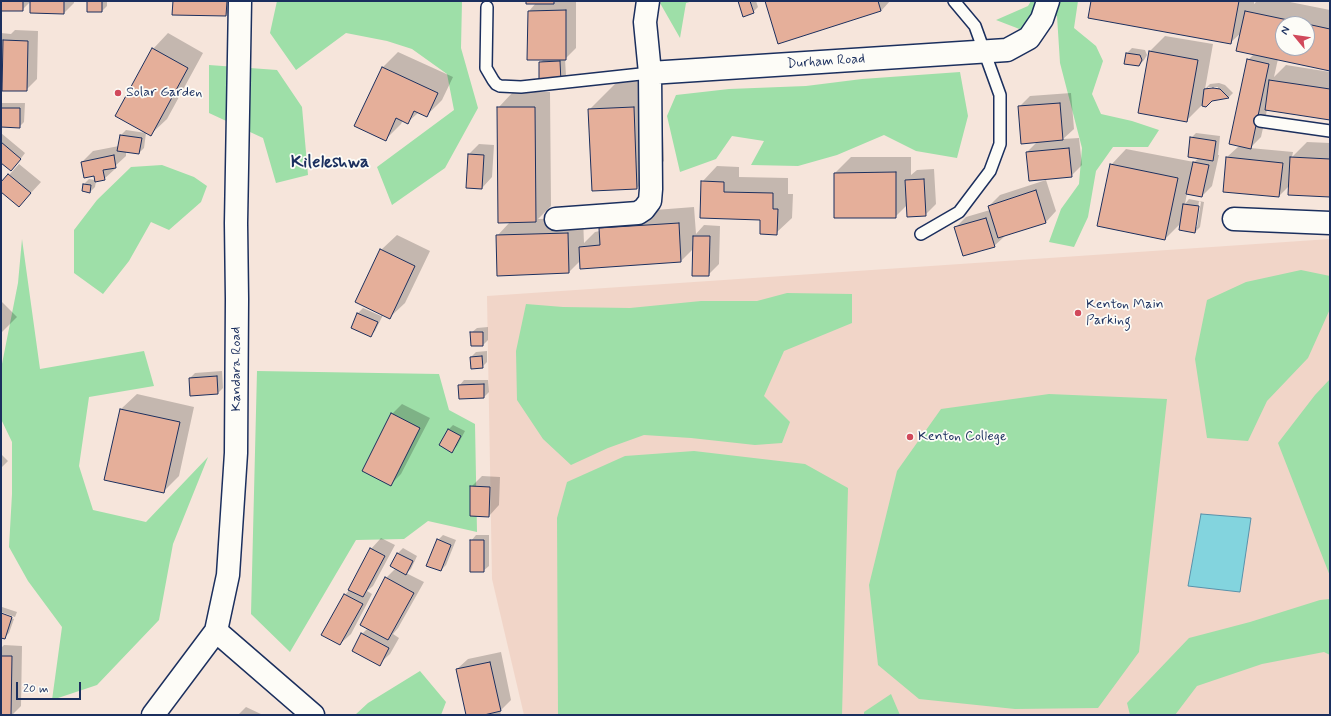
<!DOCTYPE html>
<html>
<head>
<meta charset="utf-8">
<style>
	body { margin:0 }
	#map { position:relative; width:1331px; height:716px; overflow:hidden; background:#f6e5db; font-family:Mynerve,sans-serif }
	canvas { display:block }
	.frame { position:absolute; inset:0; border:2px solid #1b2f5e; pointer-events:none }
	.north { position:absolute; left:1275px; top:16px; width:40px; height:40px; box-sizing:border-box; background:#fdfcf7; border:1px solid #a3aaba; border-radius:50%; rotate:299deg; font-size:11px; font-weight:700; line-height:16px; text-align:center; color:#1b2f5e }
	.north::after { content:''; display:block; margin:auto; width:14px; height:18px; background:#d1495b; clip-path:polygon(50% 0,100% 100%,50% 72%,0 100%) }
	.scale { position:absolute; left:16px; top:682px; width:65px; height:18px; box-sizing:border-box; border:2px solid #1b2f5e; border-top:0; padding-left:5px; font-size:12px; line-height:14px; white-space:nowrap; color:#1b2f5e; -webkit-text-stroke:3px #fdfcf7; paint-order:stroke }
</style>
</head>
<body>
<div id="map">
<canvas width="1331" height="716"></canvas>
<div class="frame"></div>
<div class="north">N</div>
<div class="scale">20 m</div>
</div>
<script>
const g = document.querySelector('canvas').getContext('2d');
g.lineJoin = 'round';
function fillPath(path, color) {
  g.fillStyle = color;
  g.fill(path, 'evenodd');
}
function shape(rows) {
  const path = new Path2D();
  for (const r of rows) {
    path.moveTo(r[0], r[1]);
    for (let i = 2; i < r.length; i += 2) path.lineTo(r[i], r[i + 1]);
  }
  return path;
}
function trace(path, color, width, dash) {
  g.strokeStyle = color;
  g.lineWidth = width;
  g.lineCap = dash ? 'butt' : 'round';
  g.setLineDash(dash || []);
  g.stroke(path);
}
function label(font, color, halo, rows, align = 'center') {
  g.font = font + ' Mynerve,sans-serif';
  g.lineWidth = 3.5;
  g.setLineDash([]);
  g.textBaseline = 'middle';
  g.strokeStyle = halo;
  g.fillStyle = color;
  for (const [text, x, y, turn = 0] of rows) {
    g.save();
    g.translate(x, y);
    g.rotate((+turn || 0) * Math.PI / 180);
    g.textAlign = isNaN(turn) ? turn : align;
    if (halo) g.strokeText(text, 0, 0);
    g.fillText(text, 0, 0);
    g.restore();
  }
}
fillPath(shape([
	[1330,239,1330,715,524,715,492,579,487,296]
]), '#f1d5c8');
fillPath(shape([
	[277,1,462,1,461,48,478,108,445,168,392,205,377,167,454,110,447,74,412,49,387,41,346,33,296,70,270,33],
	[663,1,693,1,686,3,680,38,660,3],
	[1031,1,1078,1,1074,28,1096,46,1103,61,1092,94,1101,114,1132,121,1159,130,1148,147,1113,147,1096,171,1088,217,1074,247,1049,242,1061,209,1079,184,1082,148,1060,63,1057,16,1022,30,996,20,1028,6],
	[209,65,277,70,302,107,308,175,276,183,263,138,209,113],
	[960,72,968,116,957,158,916,151,884,135,837,155,798,166,751,165,764,141,732,136,716,159,680,172,667,116,676,95,729,89,806,86,862,79],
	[162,165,194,177,207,186,201,202,169,230,151,222,129,261,103,294,74,273,74,230,97,200,131,167],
	[22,239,40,369,144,351,154,386,89,397,79,466,93,510,146,522,208,457,173,544,159,620,97,685,52,700,62,627,28,581,9,547,12,494,12,442,1,419,1,369,18,283],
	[1301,270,1330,276,1330,309,1308,358,1267,401,1248,441,1207,438,1195,359,1207,300,1246,282],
	[787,293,852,294,852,323,784,351,764,396,790,422,782,443,755,445,691,438,644,435,608,448,571,465,543,439,517,400,516,351,526,304,563,307,630,308,701,301,757,301],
	[257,371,439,374,449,410,475,424,477,532,428,521,404,539,356,540,290,652,251,614],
	[1330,379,1330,576,1278,443,1315,395],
	[1049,394,1167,399,1139,652,1098,708,1015,709,919,699,878,665,869,585,897,471,941,409],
	[694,451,805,464,848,488,842,715,558,715,557,518,567,482,625,456],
	[1330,599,1330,655,1324,652,1262,664,1197,686,1175,715,1130,715,1127,703,1189,638,1250,622,1320,600],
	[420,671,446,702,441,715,355,715,368,703],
	[891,694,900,715,864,715,864,712]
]), '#9edfa8');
const water = shape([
	[1201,514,1251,518,1240,592,1188,586,1201,514]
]);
fillPath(water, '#83d4de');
trace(water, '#5992ab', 1);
fillPath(shape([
	[1,1,74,1,74,3,64,13,31,1,22,10,1,10],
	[88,1,107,1,107,6,102,11],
	[174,1,236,1,236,4,226,15],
	[527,1,576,1,576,48,565,59,566,76,560,81,540,63,544,59,528,59,529,11,536,3],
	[739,1,756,1,758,7,753,12],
	[766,1,890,1,881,11],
	[1092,1,1254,1,1254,4,1257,1,1285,1,1330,10,1330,70,1278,59,1274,77,1286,65,1330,72,1330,119,1267,110,1261,137,1250,148,1293,152,1292,157,1307,142,1330,143,1330,196,1290,185,1279,196,1227,157,1238,147,1243,147,1243,146,1248,60,1254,54,1242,32,1230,43],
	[1283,24,1307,24,1307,48,1283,48],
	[15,30,38,31,37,79,26,90,4,81,1,84,1,33,11,34],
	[168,33,203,53,167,119,151,134,153,49],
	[1165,36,1213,44,1205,89,1210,84,1219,83,1225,85,1233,93,1229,97,1212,100,1202,105,1187,120,1150,51],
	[1208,87,1218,87,1218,89,1208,89],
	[1132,48,1145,50,1147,55,1144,60,1139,65,1127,53],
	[398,52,453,77,442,100,427,115,419,112,408,122,403,120,401,124,385,140,355,126,383,67],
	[661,80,664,161,637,188,593,190,589,110,616,83],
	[513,92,550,92,551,206,538,219,583,218,584,243,595,232,600,231,600,228,616,213,694,207,696,234,704,225,720,226,719,264,708,275,694,248,681,261,580,261,569,272,497,236,510,222,498,108],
	[1071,93,1074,129,1063,139,1079,138,1082,165,1071,176,1027,152,1038,141,1019,107,1030,96],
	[1,103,25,103,24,122,19,127,1,126],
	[126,130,146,133,144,148,139,153,126,151,126,156,114,167,115,169,104,179,96,181,95,187,90,192,84,184,89,179,95,180,95,175,82,162,93,151,119,146,121,135],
	[1,133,25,153,16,165,1,161],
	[1196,133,1220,136,1218,155,1219,155,1212,186,1202,196,1187,193,1185,204,1189,199,1204,202,1200,227,1195,232,1181,223,1165,239,1111,165,1126,149,1194,162,1199,158,1191,138],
	[1199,201,1201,202,1197,227,1195,227],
	[479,144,494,145,492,177,482,188,469,154],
	[851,157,911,157,911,175,917,170,934,169,936,204,925,215,907,205,895,217,835,173],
	[19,164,41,182,19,206,1,191,1,184],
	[717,166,739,167,739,177,788,178,788,194,793,194,792,218,776,233,761,219,702,182],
	[1046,180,1056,211,1046,222,1005,236,994,246,955,228,966,217,990,210,989,206,1000,195],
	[397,235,430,251,405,303,389,318,383,315,375,331,370,336,352,328,358,313,363,308,381,316,381,250],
	[1,301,17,317,1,333],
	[488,327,488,340,483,345,472,345,471,333,477,328],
	[487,351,487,362,482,367,471,357,476,352],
	[222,371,223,388,218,393,190,378,195,373],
	[464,380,488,380,489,392,484,397,459,386],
	[137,394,194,407,179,476,163,492,121,409],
	[402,404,430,418,401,474,391,484,392,414],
	[453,425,465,431,457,446,452,451,448,430],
	[1,454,8,461,1,468],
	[482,476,500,477,499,505,489,516,471,487],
	[443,535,456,540,446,565,441,570,438,540],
	[476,535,489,535,489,566,483,571,471,541],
	[381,538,395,545,373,586,367,591,372,594,351,634,340,644,345,595,350,589,371,549],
	[403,548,417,556,411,569,406,573,424,582,398,628,393,634,399,638,390,654,379,664,362,634,368,628,386,578,396,568,398,553],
	[2,607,17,612,15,617,1,612],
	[1,614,14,619,9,633,4,638,1,636],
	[4,645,22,646,21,706,12,715,1,715,1,648],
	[501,652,511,700,500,711,501,715,486,715,486,714,467,715,457,669,468,659],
	[246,707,263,715,238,715]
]), '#0003');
const building = shape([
	[1,1,23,1,23,11,1,11,1,1],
	[30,1,64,1,64,14,30,13,30,1],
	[87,1,102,1,102,12,87,12,87,1],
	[173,1,227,1,226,16,172,15,173,1],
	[526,1,554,1,554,4,526,4,526,1],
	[738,1,750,1,754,13,743,17,738,1],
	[765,1,878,1,881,11,778,44,765,1],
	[1091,1,1239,1,1231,44,1088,18,1091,1],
	[566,10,566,60,527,60,528,11,566,10],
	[1245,11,1307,24,1283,24,1283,48,1307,48,1307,24,1330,29,1330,71,1236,51,1245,11],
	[3,40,28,41,27,91,2,91,3,40],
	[152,48,188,68,151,136,115,116,152,48],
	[1149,51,1198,60,1187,122,1138,113,1149,51],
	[1126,53,1140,55,1142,60,1139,66,1124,64,1126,53],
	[1247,59,1269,64,1251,149,1229,144,1247,59],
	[560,61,561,82,539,82,539,62,560,61],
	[382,67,438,93,427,117,414,111,408,124,396,118,386,141,354,126,382,67],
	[1269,80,1330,89,1330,120,1265,110,1269,80],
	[1213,88,1220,89,1229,98,1212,101,1206,107,1202,106,1204,89,1213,88],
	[1060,103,1063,140,1021,144,1018,106,1060,103],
	[497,107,535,107,536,222,498,223,497,107],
	[634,107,637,189,592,191,588,109,634,107],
	[1,108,20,108,20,128,1,127,1,108],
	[120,135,142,138,139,154,117,151,120,135],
	[1190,137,1216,141,1213,161,1188,157,1190,137],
	[1,142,21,159,11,171,1,163,1,142],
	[1069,148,1072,177,1029,181,1026,152,1069,148],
	[468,154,484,155,482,189,466,188,468,154],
	[114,155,116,168,103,170,105,180,95,182,94,176,84,178,81,162,114,155],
	[1226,157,1283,163,1279,197,1223,192,1226,157],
	[1290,157,1330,159,1330,197,1288,195,1290,157],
	[1193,162,1209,165,1202,197,1186,194,1193,162],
	[1110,164,1178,178,1165,240,1097,226,1110,164],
	[896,172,896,218,834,218,834,173,896,172],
	[8,174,31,193,19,207,1,192,1,182,8,174],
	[924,179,926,216,907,217,905,180,924,179],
	[701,181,724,182,724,192,773,193,773,209,778,209,777,235,760,234,760,220,700,218,701,181],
	[83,184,91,185,90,193,82,191,83,184],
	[1036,190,1046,223,998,238,988,206,1036,190],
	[1183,204,1199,206,1195,233,1179,230,1183,204],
	[986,218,995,247,963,256,954,227,986,218],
	[679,223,681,262,580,269,579,247,600,245,599,228,679,223],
	[568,233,569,273,497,276,496,235,568,233],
	[693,236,710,236,709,276,692,276,693,236],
	[380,249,415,266,390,319,355,302,380,249],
	[357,313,378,322,371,337,351,328,357,313],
	[470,332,483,332,483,346,471,346,470,332],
	[482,356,483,368,471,369,470,357,482,356],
	[217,376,218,394,190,396,189,378,217,376],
	[484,384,484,398,459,399,458,385,484,384],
	[120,409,180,422,164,493,104,480,120,409],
	[391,413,420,428,391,486,362,471,391,413],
	[448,429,461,436,452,453,439,445,448,429],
	[470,486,490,487,489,517,470,516,470,486],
	[437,539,451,545,441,571,426,566,437,539],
	[470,540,484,540,484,572,470,572,470,540],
	[370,548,385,556,363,597,348,590,370,548],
	[397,553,413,561,406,575,390,566,397,553],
	[385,577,414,593,388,640,360,625,385,577],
	[344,594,363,604,340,645,321,635,344,594],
	[1,613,12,617,5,639,1,638,1,613],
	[361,633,389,648,380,666,352,651,361,633],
	[1,656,12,656,11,715,1,715,1,656],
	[490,662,501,711,484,715,466,715,456,669,490,662]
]);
fillPath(building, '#e5af9a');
trace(building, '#1b2f5e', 1);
const lane = shape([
	[487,7,486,68,493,80,496,84,500,86,521,87,650,73],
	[1260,121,1330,131],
	[921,234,959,212,990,171,1000,144,1000,95,975,26,954,1]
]);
const street = shape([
	[650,73,1007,50,1029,38,1042,19,1048,1],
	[556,219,638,213,644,209,650,201,651,189,650,73,645,22,648,1],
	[1234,219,1330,223],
	[216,631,313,715],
	[153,715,216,631,228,575,236,453,237,299,236,223,240,1]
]);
trace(lane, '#1b2f5e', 14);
trace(street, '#1b2f5e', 25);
trace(lane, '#fdfcf7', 11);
trace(street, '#fdfcf7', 22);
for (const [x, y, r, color] of [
	[118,93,4,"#d1495b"],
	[1078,313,4,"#d1495b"],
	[910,437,4,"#d1495b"]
]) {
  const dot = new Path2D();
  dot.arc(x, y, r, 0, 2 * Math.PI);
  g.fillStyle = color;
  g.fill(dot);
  trace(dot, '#fdfcf7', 1.5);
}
label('14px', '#1b2f5e', '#fdfcf7', [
	["Durham Road",826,62,-4],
	["Kandara Road",237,369,-90]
]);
label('14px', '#1b2f5e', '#fdfcf7', [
	["Solar Garden",126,93],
	["Kenton Main",1086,305],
	["Parking",1086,321],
	["Kenton College",918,437]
], 'left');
label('bold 18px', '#1b2f5e', '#fdfcf7', [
	["Kileleshwa",330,163]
]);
</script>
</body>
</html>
